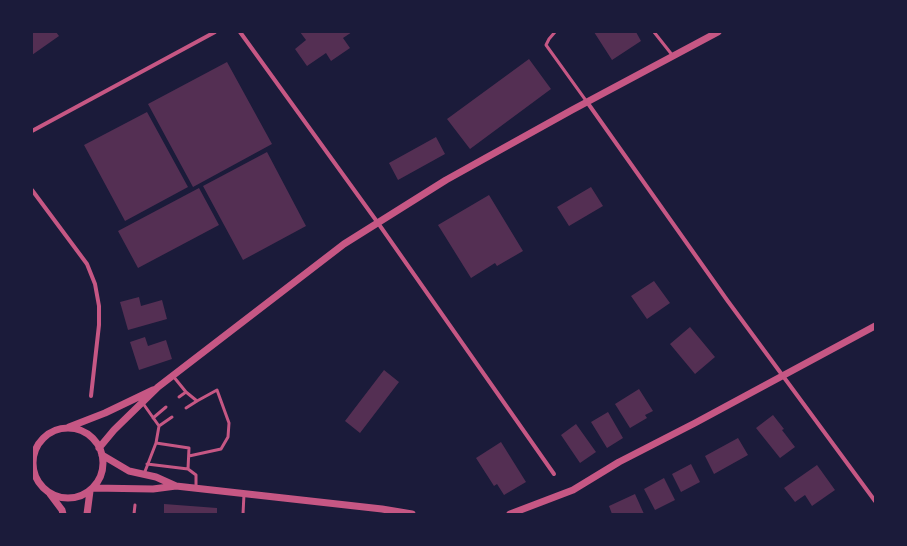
<!DOCTYPE html>
<html>
<head>
<meta charset="utf-8">
<style>
	body { margin:0 }
	#map { position:relative; width:907px; height:546px; overflow:hidden; background:#1b1b3a; font-family:"Sofia Sans Condensed",sans-serif }
	canvas { display:block }
	.frame { position:absolute; inset:0; border:33px solid #1b1b3a; pointer-events:none }
</style>
</head>
<body>
<div id="map">
<canvas width="907" height="546"></canvas>
<div class="frame"></div>
</div>
<script>
const g = document.querySelector('canvas').getContext('2d');
g.lineJoin = 'round';
function fillPath(path, color) {
  g.fillStyle = color;
  g.fill(path, 'evenodd');
}
function shape(rows) {
  const path = new Path2D();
  for (const r of rows) {
    if (r.length === 3) {
      path.moveTo(r[0] + r[2], r[1]);
      path.arc(r[0], r[1], r[2], 0, 2 * Math.PI);
      continue;
    }
    path.moveTo(r[0], r[1]);
    for (let i = 2; i < r.length; i += 2) path.lineTo(r[i], r[i + 1]);
  }
  return path;
}
function trace(path, color, width, dash) {
  g.strokeStyle = color;
  g.lineWidth = width;
  g.lineCap = dash ? 'butt' : 'round';
  g.setLineDash(dash || []);
  g.stroke(path);
}
fillPath(shape([
	[32,32,56,32,59,36,32,55],
	[300,32,352,32,343,38,350,48,331,61,326,53,307,66,295,49,306,40],
	[594,32,636,32,641,41,612,60],
	[529,59,551,89,470,149,447,119],
	[227,62,272,144,193,187,148,104],
	[147,112,188,187,125,221,84,145],
	[436,137,445,154,398,180,389,163],
	[267,152,306,226,243,260,203,186],
	[591,187,603,206,569,226,557,207],
	[199,188,219,225,138,268,118,231],
	[489,195,523,251,497,266,495,263,471,278,438,225],
	[654,281,670,303,647,319,631,296],
	[139,297,141,306,162,300,167,319,128,330,120,302],
	[690,327,715,357,695,374,670,344],
	[145,337,148,346,166,340,172,359,139,370,130,342],
	[384,370,399,382,360,433,345,421],
	[639,389,653,411,645,415,647,418,630,428,615,404],
	[608,412,623,438,607,448,591,422],
	[773,415,784,429,782,430,795,447,780,458,756,428],
	[576,424,596,452,580,463,561,435],
	[738,438,748,455,714,474,705,456],
	[501,442,526,482,504,495,497,484,494,486,476,458],
	[691,464,700,482,681,492,672,474],
	[817,465,835,490,812,506,805,495,795,502,784,488],
	[664,478,675,500,655,510,644,489],
	[635,494,644,514,612,514,609,506],
	[164,504,217,508,217,514,164,514]
]), '#542f53');
trace(shape([
	[555,32,549,39,546,45,587,102],
	[654,32,673,56],
	[173,376,186,392],
	[179,397,186,392,197,401],
	[142,402,159,426,156,443,144,474],
	[186,408,197,401,217,390,229,423,228,437,221,449,189,456],
	[153,418,166,407],
	[159,426,172,417],
	[147,464,188,469,189,448,156,443],
	[188,469,196,475,196,487],
	[134,514,135,505],
	[243,514,244,494]
]), '#c65784', 3);
trace(shape([
	[240,32,378,223,554,474],
	[587,102,727,300,875,501],
	[32,131,215,32],
	[32,190,87,264,95,284,99,306,99,325,91,396]
]), '#c65784', 4);
trace(shape([
	[69,427,105,413,153,390],
	[68,463,35],
	[99,448,114,430,158,387,344,244,446,180,572,110,718,32],
	[102,455,129,471,156,477,176,486],
	[93,488,153,489,176,486,382,509,412,514],
	[50,494,62,510,63,514],
	[87,514,90,491],
	[510,514,573,490,619,462,695,423,875,326]
]), '#c65784', 7);
</script>
</body>
</html>
